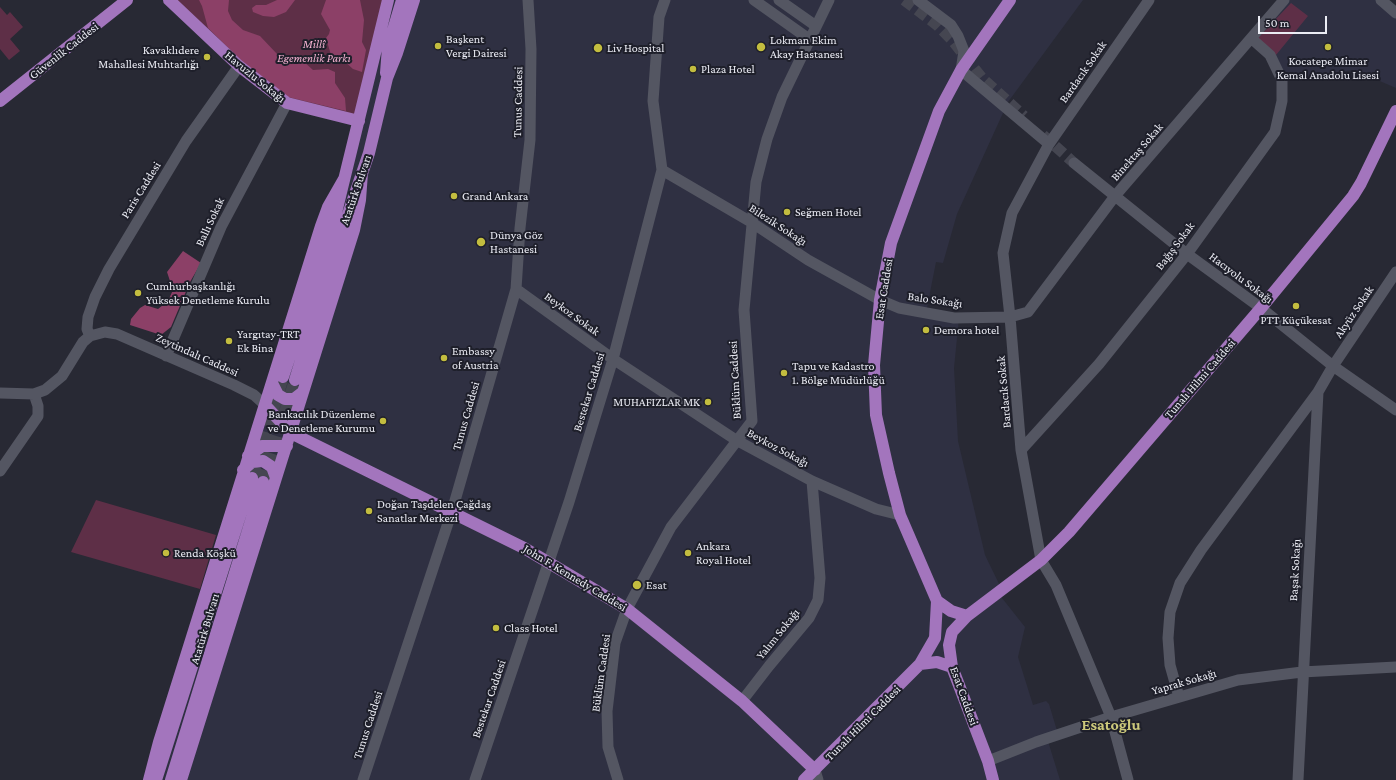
<!DOCTYPE html>
<html>
<head>
<meta charset="utf-8">
<style>
	body { margin:0 }
	#map { position:relative; width:1396px; height:780px; overflow:hidden; background:#282934; font-family:"Crimson Pro",serif }
	canvas { display:block }
	.scale { position:absolute; left:1258px; top:16px; width:69px; height:18px; box-sizing:border-box; border:2px solid #ebecf4; border-top:0; padding-left:5px; font-size:12px; line-height:14px; white-space:nowrap; color:#ebecf4; -webkit-text-stroke:3px #1e1f2a; paint-order:stroke }
</style>
</head>
<body>
<div id="map">
<canvas width="1396" height="780"></canvas>
<div class="scale">50 m</div>
</div>
<script>
const g = document.querySelector('canvas').getContext('2d');
g.lineJoin = 'round';
function fillPath(path, color) {
  g.fillStyle = color;
  g.fill(path, 'evenodd');
}
function shape(rows) {
  const path = new Path2D();
  for (const r of rows) {
    path.moveTo(r[0], r[1]);
    for (let i = 2; i < r.length; i += 2) path.lineTo(r[i], r[i + 1]);
  }
  return path;
}
function trace(path, color, width, dash) {
  g.strokeStyle = color;
  g.lineWidth = width;
  g.lineCap = dash ? 'butt' : 'round';
  g.setLineDash(dash || []);
  g.stroke(path);
}
function label(font, color, halo, rows, align = 'center') {
  g.font = font + ' "Crimson Pro",serif';
  g.lineWidth = 4;
  g.setLineDash([]);
  g.textBaseline = 'middle';
  g.strokeStyle = halo;
  g.fillStyle = color;
  for (const [text, x, y, turn = 0] of rows) {
    g.save();
    g.translate(x, y);
    g.rotate((+turn || 0) * Math.PI / 180);
    g.textAlign = isNaN(turn) ? turn : align;
    if (halo) g.strokeText(text, 0, 0);
    g.fillText(text, 0, 0);
    g.restore();
  }
}
fillPath(shape([
	[388,0,1083,0,1008,102,957,214,943,263,936,262,926,313,959,318,954,368,958,441,985,555,1002,590,998,593,1025,627,1018,657,1033,705,1046,701,1049,704,1058,734,1047,738,1060,780,149,780,337,190],
	[1284,0,1381,0,1396,13,1396,88,1354,70,1282,80,1252,39]
]), '#2f3042');
fillPath(shape([
	[169,0,388,0,359,121,287,103],
	[1291,3,1308,16,1276,55,1257,39],
	[0,7,7,15,10,12,23,27,10,39,20,51,9,60,0,49],
	[96,500,216,535,200,589,71,552]
]), '#5e2f47');
fillPath(shape([
	[199,0,229,0,228,11,232,20,243,30,260,36,277,54,290,59,302,60,313,70,328,69,335,72,335,83,345,98,346,111,288,97,243,62,208,28,202,6],
	[277,0,295,0,286,12,274,17,263,16,253,12,252,8,256,5,266,5],
	[326,0,360,0,364,20,362,42,366,50,362,72,353,69,343,60,331,55,326,38,329,34,330,30,321,14],
	[183,251,201,263,190,282,171,327,161,335,130,325,131,319,140,308,145,305,158,309,168,301,173,290,167,272]
]), '#8c4067');
trace(shape([
	[904,0,937,25,952,40,982,78,1024,116],
	[1043,135,1074,163]
]), '#454651', 11, [11, 5.5]);
trace(shape([
	[252,478,283,377],
	[263,482,295,380]
]), '#454651', 12, [12, 6]);
trace(shape([
	[754,0,809,39],
	[779,0,816,26],
	[918,0,951,25,958,36,964,51,961,70,1049,144],
	[1381,0,1396,13],
	[1074,163,1187,254,1261,308,1333,366,1396,410],
	[662,170,751,222,808,260,880,300,899,308,954,318,1010,317,1028,312,1115,196,1284,0],
	[516,289,613,359,736,440,812,481,876,509,900,515],
	[90,336,87,329,88,317,95,297,109,269,186,141,239,66],
	[166,356,221,227,287,103],
	[0,393,34,394,45,390,62,376,83,342,90,336,105,332,117,334,234,385,254,395,265,405],
	[1021,450,1099,364,1187,254,1275,132,1282,101,1282,80,1270,55,1252,39],
	[0,471,38,416,38,406,34,394],
	[1179,697,1170,665,1168,638,1170,612,1180,583,1201,550,1318,392],
	[742,701,769,666,809,618,818,600,820,578,812,481],
	[988,761,1036,742,1111,717,1238,680,1302,672,1396,667],
	[815,770,818,780],
	[363,780,452,511,516,289,520,228,530,140,531,49,528,0],
	[475,780,569,502,613,359,662,170,653,101,659,17,665,0],
	[618,780,608,747,607,711,615,643,627,609,671,527,752,421,744,310,756,182,767,139,782,97,829,0],
	[1128,780,1111,717,1056,585,1041,560,1021,450,1010,317,1003,253,1012,213,1049,144,1149,0],
	[1298,780,1318,392,1333,366,1396,272]
]), '#545662', 11);
trace(shape([
	[169,0,239,66,287,103,359,121],
	[386,73,388,47,402,0],
	[0,101,127,0],
	[283,377,333,225,388,0],
	[295,380,328,273,369,153,387,78,397,53,414,0],
	[272,383,278,395,285,399,294,399,303,392],
	[265,405,291,433,524,548,627,609,742,701,815,770],
	[248,456,262,446,287,446],
	[243,470,252,462,263,461,272,467,276,478],
	[937,601,951,611,967,616],
	[920,664,937,662,952,667],
	[149,780,159,742,321,226,328,207,344,179],
	[156,780,252,478],
	[171,780,263,482],
	[181,780,354,230,360,200,362,173],
	[804,780,920,664,935,638,937,601,900,515,889,473,876,415,874,365,880,300,891,243,939,111,961,70,1010,0],
	[993,780,988,761,952,667,949,645,952,632,967,616,1041,560,1069,532,1261,308,1353,196,1361,183,1396,111]
]), '#a375bd', 12);
for (const [x, y, r, color] of [
	[438,46,4,"#c3bd3f"],
	[761,47,5,"#c3bd3f"],
	[1328,47,4,"#c3bd3f"],
	[598,48,5,"#c3bd3f"],
	[207,57,4,"#c3bd3f"],
	[693,69,4,"#c3bd3f"],
	[454,196,4,"#c3bd3f"],
	[787,212,4,"#c3bd3f"],
	[481,242,5,"#c3bd3f"],
	[138,293,4,"#c3bd3f"],
	[1296,306,4,"#c3bd3f"],
	[926,330,4,"#c3bd3f"],
	[229,341,4,"#c3bd3f"],
	[444,358,4,"#c3bd3f"],
	[784,373,4,"#c3bd3f"],
	[708,402,4,"#c3bd3f"],
	[383,421,4,"#c3bd3f"],
	[369,511,4,"#c3bd3f"],
	[166,553,4,"#c3bd3f"],
	[688,553,4,"#c3bd3f"],
	[637,585,5,"#c3bd3f"],
	[496,628,4,"#c3bd3f"]
]) {
  const dot = new Path2D();
  dot.arc(x, y, r, 0, 2 * Math.PI);
  g.fillStyle = color;
  g.fill(dot);
  trace(dot, '#1e1f2a', 1.5);
}
label('12px', '#ebecf4', '#1e1f2a', [
	["Başkent",446,39],
	["Vergi Dairesi",446,53],
	["Lokman Ekim",770,40],
	["Akay Hastanesi",770,54],
	["Liv Hospital",607,48],
	["Kavaklıdere",199,50,"right"],
	["Mahallesi Muhtarlığı",199,64,"right"],
	["Kocatepe Mimar",1328,61,"center"],
	["Kemal Anadolu Lisesi",1328,75,"center"],
	["Plaza Hotel",701,69],
	["Grand Ankara",462,196],
	["Seğmen Hotel",795,212],
	["Dünya Göz",490,235],
	["Hastanesi",490,249],
	["Cumhurbaşkanlığı",146,286],
	["Yüksek Denetleme Kurulu",146,300],
	["PTT Küçükesat",1296,320,"center"],
	["Demora hotel",934,330],
	["Yargıtay-TRT",237,334],
	["Ek Bina",237,348],
	["Embassy",452,351],
	["of Austria",452,365],
	["Tapu ve Kadastro",792,366],
	["1. Bölge Müdürlüğü",792,380],
	["MUHAFIZLAR MK",700,402,"right"],
	["Bankacılık Düzenleme",375,414,"right"],
	["ve Denetleme Kurumu",375,428,"right"],
	["Doğan Taşdelen Çağdaş",377,504],
	["Sanatlar Merkezi",377,518],
	["Ankara",696,546],
	["Royal Hotel",696,560],
	["Renda Köşkü",174,553],
	["Esat",646,585],
	["Class Hotel",504,628]
], 'left');
label('italic 12px', '#f7b4d3', '#1e1f2a', [
	["Millî",314,44],
	["Egemenlik Parkı",314,58]
]);
label('12px', '#ebecf4', '#1e1f2a', [
	["Güvenlik Caddesi",64,51,-38],
	["Bardacık Sokak",1083,72,-55],
	["Havuzlu Sokağı",255,77,39],
	["Tunus Caddesi",518,102,-89],
	["Binektaş Sokak",1137,152,-49],
	["Paris Caddesi",141,190,-58],
	["Atatürk Bulvarı",356,190,-71],
	["Ballı Sokak",210,222,-65],
	["Bilezik Sokağı",778,225,33],
	["Bağış Sokak",1175,246,-53],
	["Hacıyolu Sokağı",1241,278,37],
	["Esat Caddesi",884,289,-81],
	["Balo Sokağı",935,300,8],
	["Akyüz Sokak",1354,312,-56],
	["Beykoz Sokak",572,314,36],
	["Zeytindalı Caddesi",197,355,24],
	["Tunalı Hilmi Caddesi",1200,379,-49],
	["Büklüm Caddesi",735,380,-93],
	["Bestekar Caddesi",589,392,-73],
	["Bardacık Sokak",1004,392,-95],
	["Tunus Caddesi",466,416,-74],
	["Beykoz Sokağı",778,448,28],
	["Başak Sokağı",1295,570,-87],
	["John F. Kennedy Caddesi",575,578,31],
	["Atatürk Bulvarı",205,629,-73],
	["Yalım Sokağı",778,634,-51],
	["Büklüm Caddesi",601,673,-82],
	["Yaprak Sokağı",1184,682,-16],
	["Esat Caddesi",964,696,70],
	["Bestekar Caddesi",489,699,-71],
	["Tunalı Hilmi Caddesi",863,723,-45],
	["Tunus Caddesi",368,725,-72]
]);
label('bold 16px', '#ccc97b', '#1e1f2a', [
	["Esatoğlu",1111,725]
]);
</script>
</body>
</html>
